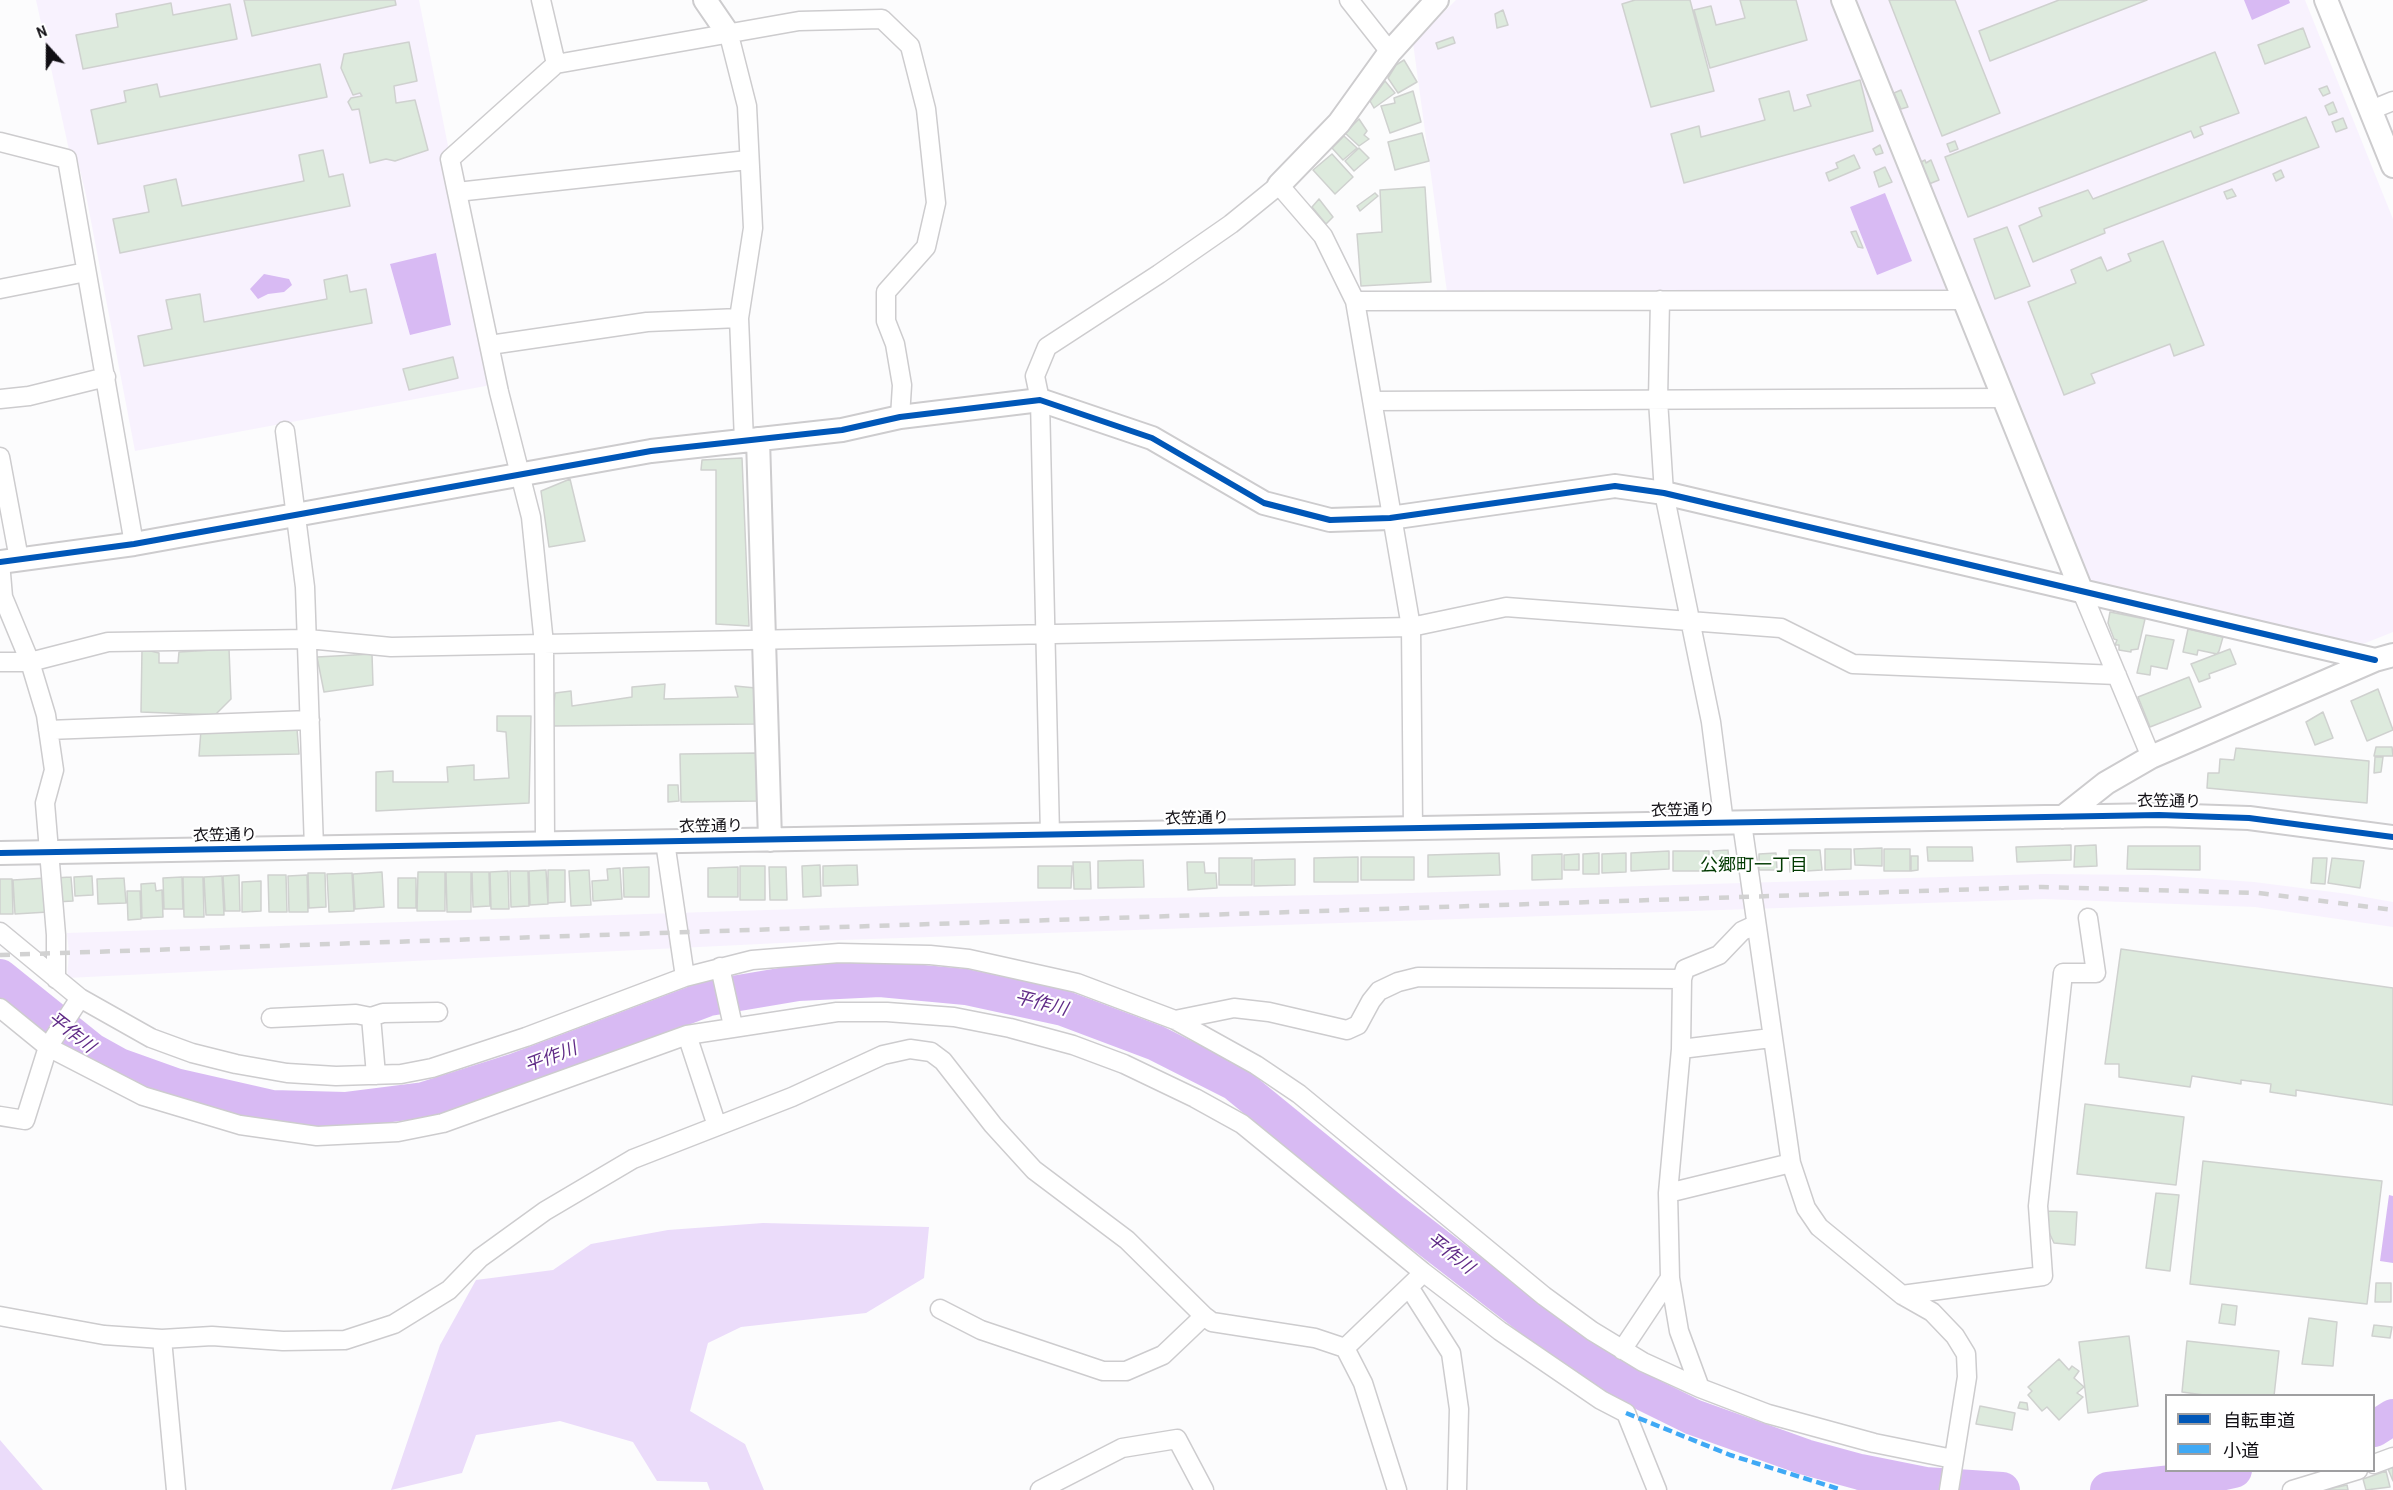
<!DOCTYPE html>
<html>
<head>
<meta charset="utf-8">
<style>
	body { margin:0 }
	#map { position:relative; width:2393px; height:1490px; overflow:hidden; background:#fcfcfd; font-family:"Archivo Narrow","Noto Sans JP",sans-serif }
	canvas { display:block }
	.legend { position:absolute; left:2165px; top:1394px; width:210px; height:78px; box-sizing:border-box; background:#fff; border:2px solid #9f9fa1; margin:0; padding:8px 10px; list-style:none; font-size:18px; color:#100e13 }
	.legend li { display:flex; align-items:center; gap:12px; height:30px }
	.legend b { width:30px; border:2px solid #9f9fa1 }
	.north { position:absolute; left:18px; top:18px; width:60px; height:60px; -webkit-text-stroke:4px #fff; paint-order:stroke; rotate:339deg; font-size:16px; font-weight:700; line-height:24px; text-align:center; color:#100e13 }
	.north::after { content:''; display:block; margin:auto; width:21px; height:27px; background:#100e13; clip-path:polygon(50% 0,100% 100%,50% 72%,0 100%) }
</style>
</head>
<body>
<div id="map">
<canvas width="2393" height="1490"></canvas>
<ul class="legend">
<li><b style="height:8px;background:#0057b8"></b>自転車道</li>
<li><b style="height:8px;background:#3fa9f5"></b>小道</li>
</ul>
<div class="north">N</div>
</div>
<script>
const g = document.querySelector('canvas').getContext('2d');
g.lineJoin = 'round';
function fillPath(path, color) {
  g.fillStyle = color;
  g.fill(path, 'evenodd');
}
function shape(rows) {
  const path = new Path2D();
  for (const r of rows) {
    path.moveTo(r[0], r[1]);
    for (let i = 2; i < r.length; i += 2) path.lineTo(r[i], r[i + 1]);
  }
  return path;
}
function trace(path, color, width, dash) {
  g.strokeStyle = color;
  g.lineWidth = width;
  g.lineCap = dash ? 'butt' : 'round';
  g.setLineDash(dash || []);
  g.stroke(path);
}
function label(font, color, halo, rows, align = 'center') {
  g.font = font + ' "Archivo Narrow","Noto Sans JP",sans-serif';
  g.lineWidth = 4.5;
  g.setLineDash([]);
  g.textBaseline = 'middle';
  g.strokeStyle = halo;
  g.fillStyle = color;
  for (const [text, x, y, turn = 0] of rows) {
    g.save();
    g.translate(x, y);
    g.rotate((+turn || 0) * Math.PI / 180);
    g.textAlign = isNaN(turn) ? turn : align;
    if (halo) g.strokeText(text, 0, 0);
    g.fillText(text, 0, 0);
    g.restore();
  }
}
fillPath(shape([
	[36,0,419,0,495,382,491,385,135,451,86,195,76,154,69,150],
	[1456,0,1834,0,1949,284,1944,291,1447,292,1413,43],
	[1853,0,2305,0,2393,219,2393,632,2363,644,2089,581],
	[2041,874,2155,875,2254,882,2348,894,2393,902,2393,927,2255,907,2044,899,842,940,67,978,69,953,67,933,1102,899,1377,894]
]), '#f8f2fe');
fillPath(shape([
	[763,1223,929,1227,924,1278,866,1313,741,1327,708,1343,690,1411,745,1444,764,1490,710,1490,707,1482,657,1481,633,1442,560,1421,476,1435,462,1473,391,1490,440,1345,476,1280,553,1270,591,1244,668,1230],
	[0,1440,43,1490,0,1490]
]), '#ebdcfa');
fillPath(shape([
	[2244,0,2289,0,2290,3,2252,20],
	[1885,193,1912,261,1877,275,1850,207],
	[436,253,451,325,410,335,390,264],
	[264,274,289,279,292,285,284,292,268,294,258,299,250,289],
	[2389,1195,2393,1196,2393,1263,2380,1261]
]), '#d8baf3');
trace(shape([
	[0,977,92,1051,119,1066,175,1086,272,1108,345,1110,424,1100,513,1072,709,998,798,983,880,979,966,987,1063,1008,1156,1043,1235,1083,1392,1211,1573,1351,1630,1386,1693,1417,1805,1457,1860,1472,1925,1485,2002,1490],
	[2374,1429,2393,1417],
	[2108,1490,2172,1483,2234,1470]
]), '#d8baf3', 36);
const building = shape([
	[244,0,395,0,396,5,252,36,244,0],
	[1635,0,1690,0,1714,91,1651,107,1622,4,1635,0],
	[1740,0,1796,0,1807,40,1710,68,1694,10,1711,6,1716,25,1745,18,1740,0],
	[1889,0,1955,0,2000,113,1942,136,1889,0],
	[2059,0,2147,0,1990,61,1979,31,2059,0],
	[171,3,173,15,230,4,237,39,83,69,76,35,118,27,116,14,171,3],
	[1503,10,1508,25,1497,28,1495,14,1503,10],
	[2303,28,2310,47,2265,64,2258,45,2303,28],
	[1453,37,1455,43,1438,49,1436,43,1453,37],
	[409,42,417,81,394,86,396,103,415,100,428,150,395,161,386,159,370,163,359,109,352,110,348,102,351,98,362,96,360,93,353,95,341,68,344,54,409,42],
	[2215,52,2239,113,2200,127,2203,134,2194,138,2191,131,1968,217,1945,157,2215,52],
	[1404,60,1417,82,1398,93,1388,78,1396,65,1404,60],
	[320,64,327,97,98,144,91,110,126,102,124,91,157,84,160,97,320,64],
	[1860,80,1873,131,1684,183,1671,134,1699,126,1701,137,1765,120,1759,99,1789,91,1794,111,1811,106,1807,95,1860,80],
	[1385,81,1395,93,1374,108,1370,101,1385,81],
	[2327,86,2330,93,2323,96,2319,89,2327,86],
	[1901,90,1908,107,1901,109,1894,93,1901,90],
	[1413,91,1421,122,1390,133,1381,106,1395,103,1394,98,1413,91],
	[2333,102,2337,112,2329,115,2325,106,2333,102],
	[2306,117,2319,147,2104,229,2105,233,2033,262,2019,226,2042,216,2039,208,2088,190,2093,199,2306,117],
	[2343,118,2347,128,2336,132,2332,122,2343,118],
	[1359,119,1367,131,1364,135,1369,139,1359,146,1345,133,1359,119],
	[1422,133,1429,161,1395,170,1388,142,1422,133],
	[1344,136,1357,148,1343,160,1332,148,1344,136],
	[1955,141,1958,149,1950,152,1947,144,1955,141],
	[1880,145,1883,153,1876,155,1873,149,1880,145],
	[1359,148,1369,158,1354,171,1345,161,1359,148],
	[323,150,329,177,343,174,350,206,120,253,113,219,149,212,144,186,176,179,182,206,304,181,299,155,323,150],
	[1332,154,1353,177,1335,194,1313,170,1332,154],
	[1854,155,1860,168,1829,181,1826,173,1838,168,1836,163,1854,155],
	[1925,160,1926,163,1931,160,1939,180,1929,184,1921,162,1925,160],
	[1885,167,1892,182,1879,187,1874,172,1885,167],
	[2281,170,2284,177,2276,181,2273,174,2281,170],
	[1425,187,1431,282,1361,286,1357,234,1382,232,1380,190,1425,187],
	[2232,189,2236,196,2227,199,2224,192,2232,189],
	[1375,193,1378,196,1360,211,1357,206,1375,193],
	[1319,199,1333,217,1326,224,1312,207,1319,199],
	[2007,227,2030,286,1995,299,1974,239,2007,227],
	[1856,231,1863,248,1858,247,1851,232,1856,231],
	[2163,241,2204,345,2174,356,2170,344,2091,374,2095,383,2064,395,2028,302,2076,283,2071,270,2101,257,2107,271,2131,261,2128,254,2163,241],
	[347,275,350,292,366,289,372,323,144,366,138,336,172,329,166,300,200,294,204,322,327,299,324,280,347,275],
	[453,357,458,378,409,390,403,369,453,357],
	[742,458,749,626,716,624,716,470,701,470,702,460,742,458],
	[570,479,585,541,549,547,541,491,570,479],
	[2110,612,2145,619,2138,649,2131,650,2131,652,2119,650,2119,645,2115,645,2117,640,2114,639,2108,623,2110,612],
	[2188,629,2223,637,2219,651,2217,654,2198,650,2197,655,2183,652,2188,629],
	[2146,635,2174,640,2167,669,2151,666,2150,675,2137,673,2146,635],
	[142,649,159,653,159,663,178,663,179,652,229,649,231,699,215,715,141,712,142,649],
	[2230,649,2236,664,2209,674,2210,678,2199,682,2191,664,2230,649],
	[372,654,373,685,324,692,317,657,372,654],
	[2189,677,2201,707,2150,727,2138,697,2189,677],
	[665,684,664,699,738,697,735,686,756,688,756,724,552,726,555,693,571,691,572,706,632,697,632,687,665,684],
	[2378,689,2393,730,2367,741,2351,701,2378,689],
	[2323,712,2333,738,2315,745,2306,722,2323,712],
	[497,716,531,716,529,803,376,811,376,772,393,771,393,782,448,782,447,767,474,765,474,780,509,778,506,732,497,731,497,716],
	[297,729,299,754,199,756,201,730,297,729],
	[2376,747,2392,747,2393,756,2374,756,2376,747],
	[2236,748,2369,761,2367,803,2207,788,2208,773,2219,773,2220,759,2234,760,2236,748],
	[757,753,757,801,681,802,680,754,757,753],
	[2375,757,2383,757,2381,772,2374,773,2375,757],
	[668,785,678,785,679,801,668,802,668,785],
	[2071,845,2071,860,2017,862,2016,847,2071,845],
	[2096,845,2097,866,2074,867,2075,846,2096,845],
	[2128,846,2200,846,2200,870,2127,869,2128,846],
	[1927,847,1972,847,1973,861,1928,861,1927,847],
	[1882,848,1882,866,1855,865,1854,849,1882,848],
	[1825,849,1851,849,1851,869,1825,870,1825,849],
	[1884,849,1910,849,1910,871,1884,871,1884,849],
	[1728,850,1730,870,1715,871,1713,851,1728,850],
	[1789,850,1820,850,1822,870,1790,872,1789,850],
	[1669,851,1669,869,1631,871,1631,853,1669,851],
	[1673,851,1709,851,1709,871,1673,871,1673,851],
	[1499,853,1500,875,1428,877,1428,855,1499,853],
	[1599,853,1599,874,1583,874,1583,854,1599,853],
	[1626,853,1626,872,1602,873,1602,854,1626,853],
	[1776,853,1777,870,1759,870,1759,854,1776,853],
	[1562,854,1562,879,1532,880,1532,855,1562,854],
	[1579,854,1579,870,1564,870,1564,855,1579,854],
	[1911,856,1918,856,1918,870,1911,871,1911,856],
	[1358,857,1358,882,1314,882,1314,858,1358,857],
	[1361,857,1414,857,1414,880,1361,880,1361,857],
	[1219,858,1252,858,1252,885,1219,885,1219,858],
	[2313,858,2327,858,2325,884,2311,883,2313,858],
	[2332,858,2364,861,2360,888,2328,883,2332,858],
	[1295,859,1295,885,1254,886,1254,860,1295,859],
	[1143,860,1144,887,1098,888,1098,861,1143,860],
	[1073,862,1090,862,1091,889,1074,889,1073,862],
	[1187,862,1204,862,1205,873,1216,873,1217,888,1188,890,1187,862],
	[820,865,821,896,803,897,802,866,820,865],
	[857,865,858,885,823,886,823,866,857,865],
	[740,866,765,866,765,900,740,900,740,866],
	[1038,866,1072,866,1071,888,1038,888,1038,866],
	[649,867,649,897,624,897,623,868,649,867],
	[738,867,738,897,708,897,708,868,738,867],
	[769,867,786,867,787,900,770,900,769,867],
	[620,868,622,899,593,901,592,881,608,880,607,869,620,868],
	[546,870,548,904,530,905,529,871,546,870],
	[548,870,565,870,565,902,548,903,548,870],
	[589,870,591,905,571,906,569,871,589,870],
	[508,871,509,909,491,909,490,872,508,871],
	[510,871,528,871,529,906,511,907,510,871],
	[382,872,384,907,355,909,353,874,382,872],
	[418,872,445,872,445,911,417,911,418,872],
	[446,872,471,872,471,912,447,912,446,872],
	[472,872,489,872,490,906,473,907,472,872],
	[308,873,325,873,326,907,309,908,308,873],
	[352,873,354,911,329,912,327,874,352,873],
	[239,875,240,911,225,911,223,876,239,875],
	[268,875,286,875,287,912,269,912,268,875],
	[307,875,308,912,289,912,288,876,307,875],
	[92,876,93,895,75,896,74,877,92,876],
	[222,876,224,915,206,915,204,877,222,876],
	[71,877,73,901,55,902,54,878,71,877],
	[182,877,183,909,164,909,163,878,182,877],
	[183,877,203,877,204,917,184,917,183,877],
	[46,878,48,912,15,914,13,880,46,878],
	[124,878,126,903,98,904,97,879,124,878],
	[398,878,416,878,416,908,398,908,398,878],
	[0,879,12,879,13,914,0,914,0,879],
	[261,881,261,911,242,912,242,882,261,881],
	[155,883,156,891,162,890,163,917,142,918,141,884,155,883],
	[127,891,140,891,141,919,128,920,127,891],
	[2121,949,2393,988,2393,1105,2296,1090,2296,1096,2270,1092,2271,1084,2241,1080,2241,1084,2192,1076,2190,1087,2119,1077,2119,1064,2105,1064,2121,949],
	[2085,1104,2184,1117,2176,1185,2077,1174,2085,1104],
	[2203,1161,2382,1181,2367,1304,2190,1284,2203,1161],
	[2156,1193,2179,1195,2170,1271,2146,1268,2156,1193],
	[2048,1211,2077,1212,2075,1245,2054,1243,2047,1228,2048,1211],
	[2376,1283,2391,1283,2391,1302,2375,1302,2376,1283],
	[2222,1304,2237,1306,2235,1325,2219,1323,2222,1304],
	[2309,1318,2337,1322,2333,1366,2302,1364,2309,1318],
	[2374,1325,2392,1327,2390,1338,2372,1336,2374,1325],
	[2129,1336,2138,1406,2088,1413,2079,1342,2129,1336],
	[2187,1341,2279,1351,2274,1396,2211,1396,2182,1392,2187,1341],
	[2059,1359,2069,1370,2072,1366,2079,1371,2074,1378,2084,1387,2077,1393,2083,1397,2059,1420,2047,1407,2042,1411,2028,1395,2032,1391,2028,1387,2059,1359],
	[2020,1402,2027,1403,2028,1410,2018,1408,2020,1402],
	[1980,1406,2015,1413,2012,1430,1976,1424,1980,1406],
	[2393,1467,2393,1481,2388,1469,2393,1467],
	[2386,1471,2390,1487,2366,1490,2363,1479,2386,1471],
	[2347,1485,2348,1490,2324,1490,2347,1485]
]);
fillPath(building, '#ddeadd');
trace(building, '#cfd1cf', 1.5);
const minor = shape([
	[541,0,556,64,450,159,499,392,531,517,544,644,545,843],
	[1349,0,1390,52],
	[729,35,747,106,753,228,739,318,744,441],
	[556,64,799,21,882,19,910,46,926,109,936,203,926,247,886,292,886,321,895,344,902,385,900,417],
	[2371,110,2393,101],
	[0,142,67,159,134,544],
	[457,192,748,160],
	[0,289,86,272],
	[1660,300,1658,400,1664,493,1711,722,1724,823],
	[1355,301,1965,300],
	[490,345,647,322,739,318],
	[0,399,29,396,106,377],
	[1372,401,2005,398],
	[285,431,305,587,314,848],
	[0,457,19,559],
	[0,562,3,597,30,662,46,715,54,770,45,803,56,935,56,979],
	[2082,592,2151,757],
	[0,662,30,662,108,642,308,639,391,647,1411,627,1506,607,1781,628,1853,664,2117,675],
	[48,730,310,720],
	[1742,823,1791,1163,1806,1208,1819,1227,1902,1295,1932,1312,1955,1336,1966,1354,1967,1377,1949,1490],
	[1050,835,1040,400,1035,376,1047,347,1159,274,1231,224,1279,185,1323,236,1355,301,1411,627,1413,829],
	[665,842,685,977],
	[0,932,80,998,151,1038,192,1053,236,1064,287,1073,336,1076,401,1074,432,1068,526,1037,685,977,752,960,839,953,930,955,969,959,1077,983,1175,1020,1256,1065,1299,1094,1544,1296,1592,1331,1643,1362,1700,1388,1768,1414,1874,1443,1953,1459],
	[720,967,733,1026],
	[0,1008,48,1047,143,1096,240,1125,317,1136,398,1132,443,1123,687,1035,837,1012,887,1012,954,1017,1010,1028,1073,1045,1124,1064,1195,1098,1242,1124,1423,1272,1500,1331,1601,1400,1626,1413,1657,1490],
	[371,1017,383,1013,438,1012],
	[271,1018,356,1014,371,1017,376,1075],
	[1175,1020,1234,1008,1269,1012,1347,1030,1358,1025,1371,1001,1379,991,1398,982,1418,977,1682,979],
	[687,1035,717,1126],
	[1681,1049,1771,1038],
	[0,1116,25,1120,48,1047,80,998],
	[1668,1193,1791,1163],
	[1670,1278,1679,1331,1700,1388],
	[1409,1287,1451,1353,1459,1409,1457,1490],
	[1902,1295,2043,1276,2038,1206,2063,973,2096,973,2088,918],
	[940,1309,981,1330,1103,1371,1126,1371,1163,1355,1204,1316],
	[0,1316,104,1335,162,1339,212,1336,283,1341,345,1340,394,1324,449,1290,480,1258,545,1211,633,1159,792,1097,883,1055,910,1049,931,1052,943,1061,993,1125,1034,1170,1127,1240,1204,1316,1212,1322,1315,1338,1345,1348,1363,1383,1397,1490],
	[162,1339,176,1490],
	[1345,1348,1417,1279],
	[1622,1350,1670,1278,1668,1193,1681,1049,1682,979,1685,969,1719,955,1742,931,1755,925],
	[2374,1464,2393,1457],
	[1040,1490,1122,1448,1177,1439,1204,1490],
	[2292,1490,2358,1470]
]);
const tertiary = shape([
	[705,0,729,35],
	[1843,0,2082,592],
	[2326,0,2393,166],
	[1279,185,1339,123,1390,52,1437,0],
	[758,439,770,840],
	[0,562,134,544,651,451,842,430,900,417,1040,400,1152,438,1264,503,1330,520,1390,518,1615,486,1664,493,2375,660],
	[2063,817,2106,783,2151,757,2375,660,2393,655],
	[0,853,2159,815,2249,818,2393,837]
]);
trace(minor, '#cdccce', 21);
trace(tertiary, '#cdccce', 26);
trace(minor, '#fff', 18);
trace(tertiary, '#fff', 22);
trace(shape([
	[0,955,2042,887,2258,893,2393,910]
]), '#d2d2d2', 4.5, [10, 10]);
trace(shape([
	[1626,1413,1730,1455,1842,1490]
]), '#3fa9f5', 4.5, [9, 4.5]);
trace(shape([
	[0,562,134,544,651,451,842,430,900,417,1040,400,1152,438,1264,503,1330,520,1390,518,1615,486,1664,493,2375,660],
	[0,853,2159,815,2249,818,2393,837]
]), '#0057b8', 6);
label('16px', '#100e13', '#fff', [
	["衣笠通り",2169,802,1],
	["衣笠通り",1683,811,-1],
	["衣笠通り",1197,819,-1],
	["衣笠通り",711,827,-1],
	["衣笠通り",225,836,-1]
]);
label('18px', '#023a02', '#fff', [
	["公郷町一丁目",1754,866]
]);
label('italic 18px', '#602b87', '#fff', [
	["平作川",1041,1004,14],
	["平作川",71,1033,38],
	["平作川",551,1058,-21],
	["平作川",1450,1254,38]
]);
</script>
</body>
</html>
